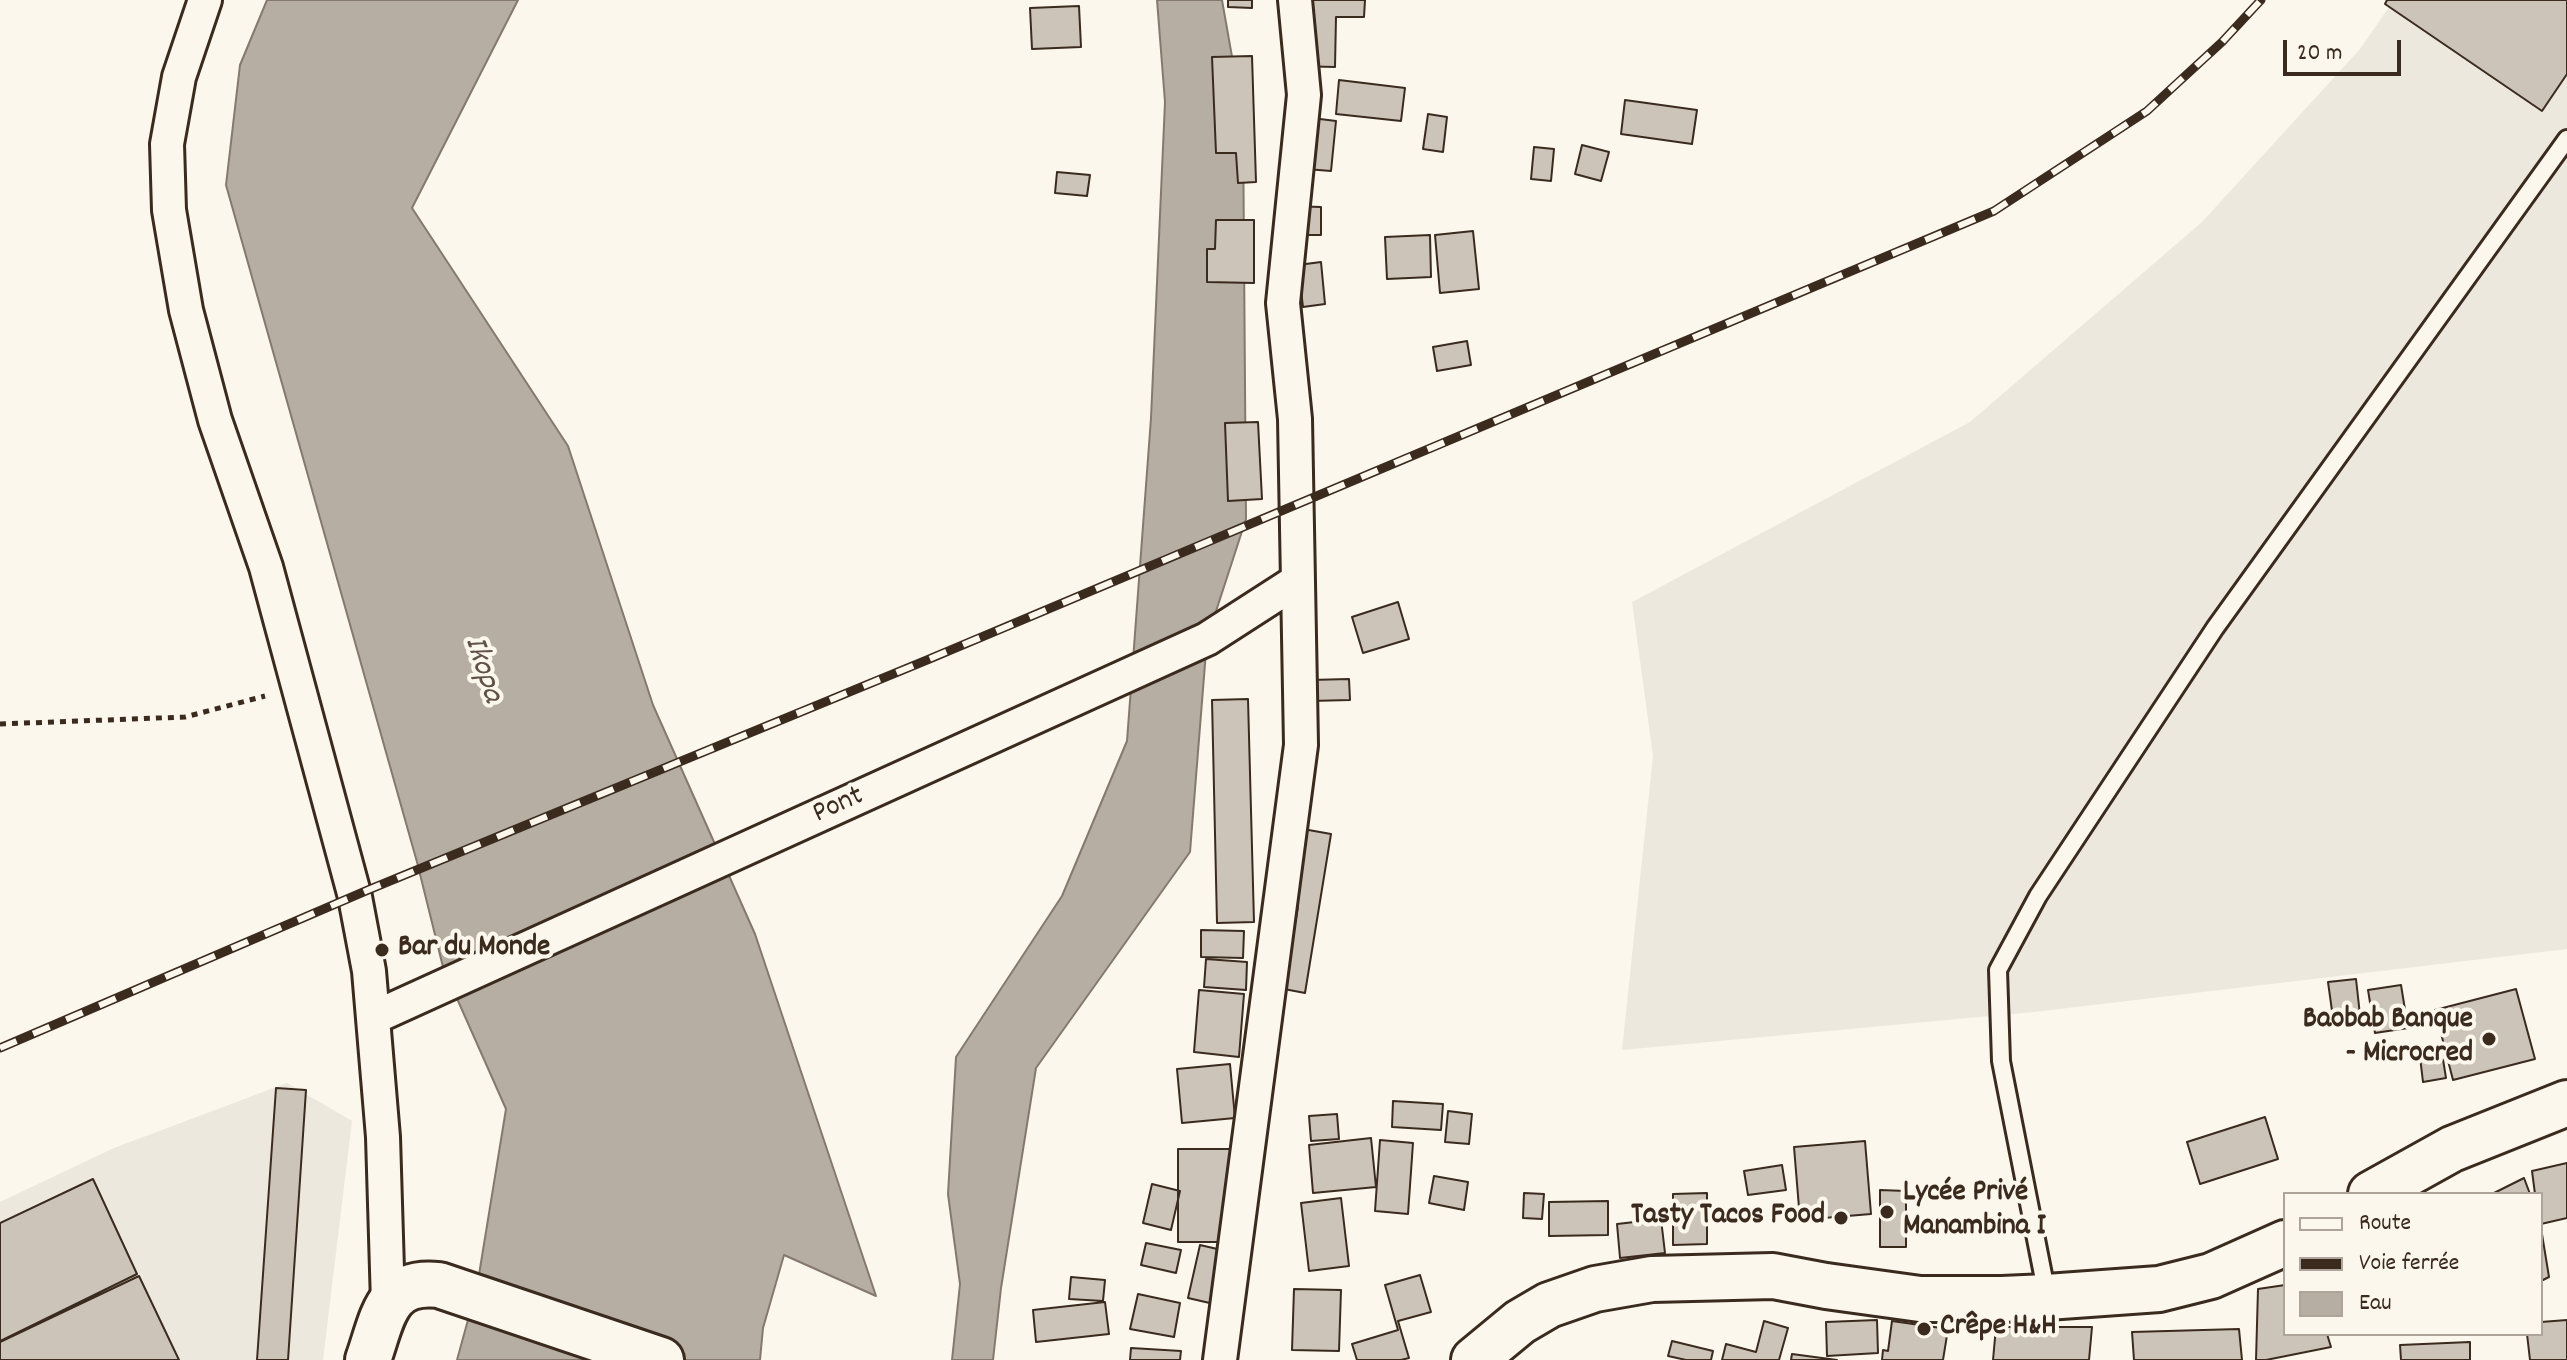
<!DOCTYPE html>
<meta charset="utf-8">
<style>
body{margin:0}
#map{position:relative;width:2567px;height:1360px;overflow:hidden;background:#fbf7ec;font-family:Dekko,sans-serif}
canvas{display:block}
.legend{position:absolute;left:2283px;top:1192px;width:260px;height:144px;box-sizing:border-box;background:#fbf7ec;border:2px solid #aea59a;margin:0;padding:10px 14px;list-style:none;font-size:24px;color:#3b2a1e}
.legend li{display:flex;align-items:center;gap:16px;height:40px}
.legend b{width:40px;border:2px solid #aea59a}
.scale{position:absolute;left:2283px;top:40px;width:118px;height:36px;box-sizing:border-box;border:4px solid #3b2a1e;border-top:0;padding-left:10px;font-size:24px;line-height:28px;white-space:nowrap;color:#3b2a1e;-webkit-text-stroke:6px #fbf7ec;paint-order:stroke}
</style>
<div id="map">
<canvas width="2567" height="1360"></canvas>
<ul class="legend">
<li><b style="height:10px;background:#fbf7ec"></b>Route</li>
<li><b style="height:10px;background:#3b2a1e"></b>Voie ferrée</li>
<li><b style="height:22px;background:#b6aea2"></b>Eau</li>
</ul>
<div class="scale">20 m</div>
</div>
<script>
const context = document.querySelector('canvas').getContext('2d');
context.lineJoin = 'round';
function fillPath(path, color) {
  context.fillStyle = color;
  context.fill(path, 'evenodd');
}
function trace(path, color, width, dash) {
  context.strokeStyle = color;
  context.lineWidth = width;
  context.lineCap = dash ? 'butt' : 'round';
  context.setLineDash(dash || []);
  context.stroke(path);
}
function write(font, color, halo, rows, align = 'center') {
  context.font = font + ' Dekko,sans-serif';
  context.lineWidth = 8;
  context.setLineDash([]);
  context.textBaseline = 'middle';
  context.strokeStyle = halo;
  context.fillStyle = color;
  for (const [text, x, y, turn = 0] of rows) {
    context.save();
    context.translate(x, y);
    context.rotate((+turn || 0) * Math.PI / 180);
    context.textAlign = isNaN(turn) ? turn : align;
    if (halo) context.strokeText(text, 0, 0);
    context.fillText(text, 0, 0);
    context.restore();
  }
}
const built = new Path2D(`
 M2394 0H2567V949L2034 1012 1622 1050 1653 756 1632 602 1970 422 2202 222 2360 49Z
 M287 1083 352 1121 323 1360H0V1202L114 1148Z`);
const water = new Path2D(`
 M267 0H518L412 208 568 446 653 705 755 934 876 1296 784 1255 763 1328 760 1360H457L477 1287 506 1109 443 967 417 862 226 185 240 65Z
 M1157 0H1222L1243 119 1246 519 1207 639 1190 852 1036 1068 1001 1288 993 1360H952L960 1284 948 1194 956 1057 1062 896 1127 741 1151 418 1165 102Z`);
const building = new Path2D(`
 M1228 0H1252V8L1228 7Z
 M1296 0H1365L1364 17H1336L1335 67 1294 66Z
 M2387 0H2567V74L2542 111 2385 4Z
 M1079 6 1081 47 1032 49 1030 8Z
 M1252 56 1256 182 1238 183 1236 153H1216L1212 57Z
 M1339 80 1405 88 1401 121 1336 114Z
 M1625 100 1697 110 1692 144 1621 134Z
 M1428 114 1447 117 1443 152 1423 149Z
 M1288 115 1336 121 1331 171 1306 169Z
 M1582 145 1609 152 1601 181 1575 174Z
 M1534 147 1554 149 1551 181 1531 179Z
 M1057 172 1090 175 1087 196 1055 193Z
 M1289 206 1321 207V235H1289Z
 M1216 220H1254V283L1207 282V249H1215Z
 M1473 231 1479 289 1440 293 1435 235Z
 M1430 235 1431 277 1387 279 1385 237Z
 M1321 262 1325 304 1303 307 1298 265Z
 M1467 341 1471 365 1437 371 1433 347Z
 M1258 422 1262 499 1228 501 1225 423Z
 M1398 602 1409 639 1363 653 1352 617Z
 M1349 679 1350 700 1310 701V680Z
 M1248 699 1254 922 1217 923 1212 700Z
 M1303 829 1331 834 1305 993 1284 989 1298 906 1290 905Z
 M1201 930 1244 931 1243 958 1201 957Z
 M1206 959 1247 962 1246 990 1204 987Z
 M2356 979 2360 1015 2333 1018 2328 982Z
 M2401 985 2408 1028 2375 1033 2368 990Z
 M2516 989 2535 1059 2453 1080 2435 1010Z
 M1199 990 1244 994 1239 1057 1194 1052Z
 M2442 1053 2446 1078 2423 1082 2420 1057Z
 M1230 1064 1235 1118 1182 1123 1177 1069Z
 M276 1088 306 1090 288 1360H257Z
 M1393 1101 1443 1104 1441 1130 1392 1127Z
 M1448 1111 1472 1114 1469 1144 1445 1142Z
 M1337 1114 1339 1139 1311 1141 1309 1116Z
 M2265 1117 2278 1159 2200 1184 2187 1142Z
 M1371 1138 1376 1187 1313 1193 1309 1145Z
 M1380 1140 1413 1143 1408 1214 1375 1211Z
 M1865 1141 1871 1214 1800 1220 1794 1147Z
 M1178 1149H1235V1242H1178Z
 M2567 1163V1218L2541 1224V1194H2535L2532 1171Z
 M1782 1165 1786 1190 1748 1195 1744 1171Z
 M1434 1176 1468 1182 1464 1210 1429 1203Z
 M2524 1178 2530 1194H2492Z
 M93 1179 137 1274 0 1341V1223Z
 M1152 1184 1180 1191 1171 1230 1143 1223Z
 M1880 1190 1906 1191V1247H1880Z
 M1524 1193 1544 1194 1542 1219 1523 1218Z
 M1707 1193V1244L1673 1245V1194Z
 M1341 1198 1349 1266 1309 1271 1301 1203Z
 M1608 1201V1235L1549 1236V1202Z
 M1661 1219 1665 1253 1620 1258 1617 1224Z
 M2541 1228 2549 1277 2541 1281Z
 M1146 1243 1181 1250 1176 1273 1141 1265Z
 M1200 1245 1226 1251 1214 1304 1188 1298Z
 M1420 1275 1431 1312 1398 1321 1409 1358 1401 1360H1357L1352 1344 1398 1330 1385 1285Z
 M139 1276 179 1360H0V1342Z
 M1071 1277 1105 1280 1103 1301 1069 1299Z
 M2285 1285V1334H2327L2331 1347 2266 1360H2256L2258 1289Z
 M1294 1289 1341 1290 1339 1351 1292 1350Z
 M1138 1294 1180 1303 1174 1337 1130 1329Z
 M1105 1302 1109 1334 1036 1342 1033 1310Z
 M1877 1320 1878 1353 1827 1356 1826 1322Z
 M2567 1320V1360H2530L2527 1334H2541V1322Z
 M1764 1321 1788 1328 1779 1360H1722L1726 1344 1756 1352Z
 M1892 1321 1948 1329 1943 1360H1882L1883 1350 1888 1351Z
 M1996 1327H2092L2089 1360H1993Z
 M2239 1329 2242 1360H2134L2132 1332Z
 M1672 1341 1713 1351 1711 1360H1686L1668 1356Z
 M2470 1342V1360H2401L2400 1345Z
 M1131 1348 1181 1351 1180 1360H1130Z
 M1792 1354 1837 1360H1791Z`);
const path = new Path2D(`
 M0 724 185 717 265 696`);
const lane = new Path2D(`
 M2047 1295 2001 1061 1998 970 2038 896 2215 628 2567 139`);
const street = new Path2D(`
 M205 0 179 77 167 144 169 210 186 310 215 420 266 567 355 897 369 971 383 1137 388 1303
 M373 1018 1207 639 1297 581
 M1220 1360 1301 745 1295 419 1283 303 1304 95 1295 0`);
const primary = new Path2D(`
 M2371 1194 2452 1149 2567 1103
 M368 1360C383 1318 385 1279 439 1285L661 1360
 M1474 1360 1520 1322 1549 1305 1595 1289 1652 1279 1773 1276 1826 1286 1920 1299H2002L2047 1297 2159 1289 2211 1276 2285 1243`);
const rail = new Path2D(`
 M0 1048 368 890 927 660 1994 211 2147 111 2222 42 2261 0`);
const markers = [
 [382,950,8,"#3b2a1e"],
 [2489,1039,8,"#3b2a1e"],
 [1887,1212,8,"#3b2a1e"],
 [1841,1218,8,"#3b2a1e"],
 [1924,1329,8,"#3b2a1e"]
];
const streetNames = [
 ["Pont",839,807,-24]
];
const poiNames = [
 ["Bar du Monde",398,950],
 ["Baobab Banque",2473,1022,"right"],
 ["- Microcred",2473,1056,"right"],
 ["Lycée Privé",1903,1195],
 ["Manambina I",1903,1229],
 ["Tasty Tacos Food",1825,1218,"right"],
 ["Crêpe H&H",1940,1329]
];
const waterNames = [
 ["Ikopa",481,670,72]
];
fillPath(built, '#ede8dd');
fillPath(water, '#b6aea2');
trace(water, '#85796d', 2);
fillPath(building, '#ccc4b9');
trace(building, '#3b2a1e', 2);
trace(lane, '#3b2a1e', 22);
trace(street, '#3b2a1e', 38);
trace(primary, '#3b2a1e', 50);
trace(path, '#3b2a1e', 5, [6, 6]);
trace(lane, '#fbf7ec', 16);
trace(street, '#fbf7ec', 32);
trace(primary, '#fbf7ec', 44);
trace(rail, '#3b2a1e', 9);
trace(rail, '#fbf7ec', 6, [18]);
for (const [x, y, r, color] of markers) {
  const dot = new Path2D();
  dot.arc(x, y, r, 0, 2 * Math.PI);
  context.fillStyle = color;
  context.fill(dot);
  trace(dot, '#fbf7ec', 3);
}
write('30px', '#3b2a1e', '#fbf7ec', streetNames);
write('bold 30px', '#3b2a1e', '#fbf7ec', poiNames, 'left');
write('italic 32px', '#605246', '#fbf7ec', waterNames);
</script>
